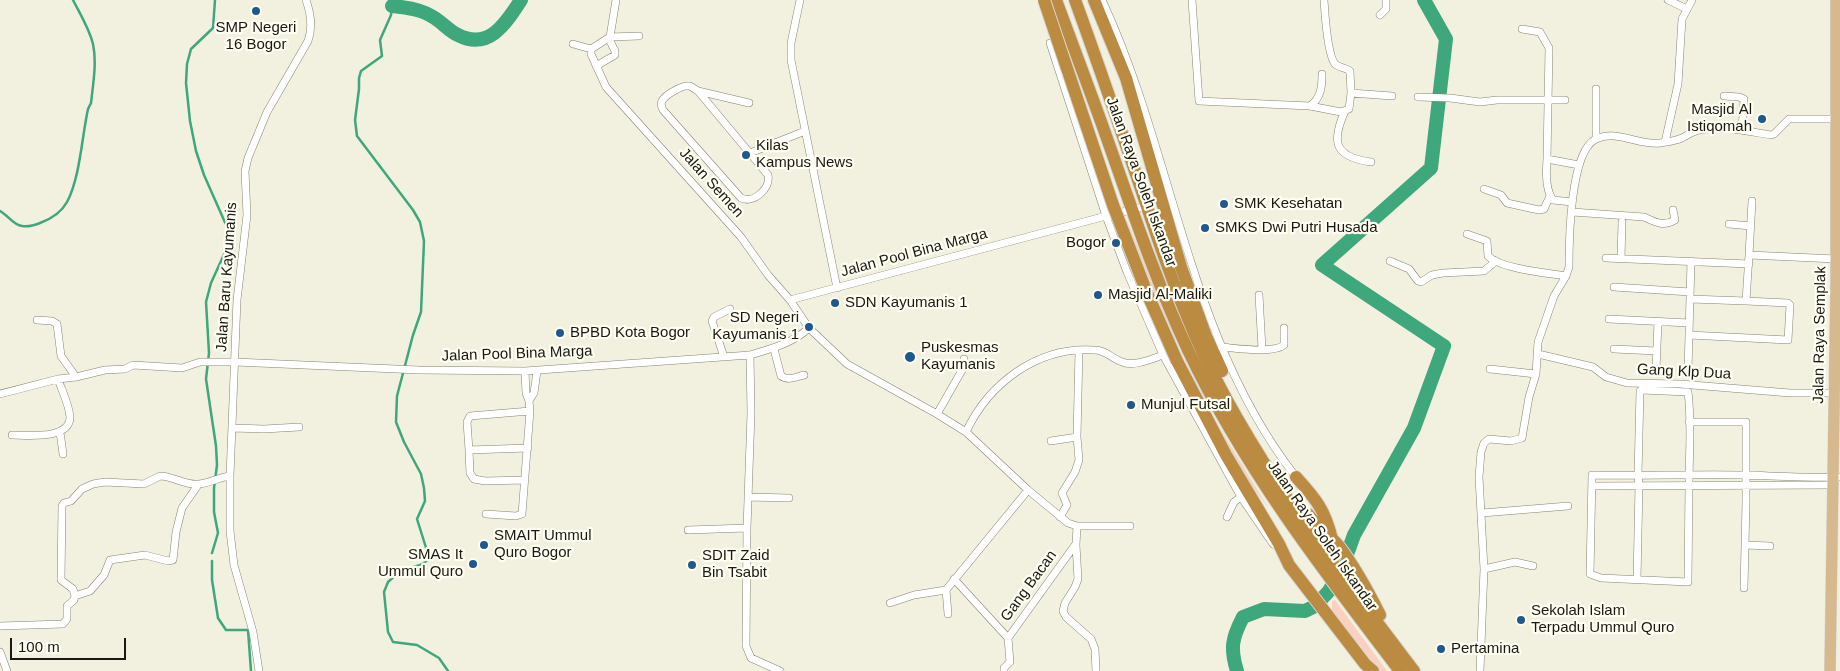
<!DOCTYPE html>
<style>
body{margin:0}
#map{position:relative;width:1840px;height:671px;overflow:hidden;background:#f2f1df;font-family:Helvetica,sans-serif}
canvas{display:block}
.scale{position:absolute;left:10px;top:638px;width:116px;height:22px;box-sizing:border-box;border:2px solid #191912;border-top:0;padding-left:6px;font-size:15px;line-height:18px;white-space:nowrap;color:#191912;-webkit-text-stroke:4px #fffef3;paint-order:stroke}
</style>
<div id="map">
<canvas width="1840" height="671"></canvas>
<div class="scale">100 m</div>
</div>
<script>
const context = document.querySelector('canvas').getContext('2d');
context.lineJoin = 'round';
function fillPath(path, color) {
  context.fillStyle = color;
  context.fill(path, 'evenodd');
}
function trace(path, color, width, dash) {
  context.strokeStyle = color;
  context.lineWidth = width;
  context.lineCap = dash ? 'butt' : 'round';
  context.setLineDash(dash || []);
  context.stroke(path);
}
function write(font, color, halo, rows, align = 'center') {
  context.font = font + ' Helvetica,sans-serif';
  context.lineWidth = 4.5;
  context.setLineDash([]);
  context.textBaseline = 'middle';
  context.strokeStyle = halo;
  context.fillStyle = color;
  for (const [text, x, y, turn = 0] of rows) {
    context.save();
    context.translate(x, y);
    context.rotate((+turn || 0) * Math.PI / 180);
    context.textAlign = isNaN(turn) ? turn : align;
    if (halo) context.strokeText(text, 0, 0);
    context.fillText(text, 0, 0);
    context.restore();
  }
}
const green = new Path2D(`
 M1121 217 1126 219 1129 225 1186 366 1215 420 1269 509 1222 445 1191 386Z
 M1335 600 1387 671H1381L1329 612 1332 610V601Z`);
const stream = new Path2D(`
 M393 0 391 15 380 40 382 56 361 71 359 78V89L355 120 357 136 413 210 420 222 424 241 421 312 413 335 397 396 396 422 404 442 421 474 424 488 425 501 417 519 428 554V559L423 564 399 572 388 582 384 592 388 632 393 642 417 645 439 658 448 671
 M0 211C8 215 13 225 22 226 28 227 35 225 40 223 51 219 61 213 67 202 80 178 82 136 88 109L91 103C93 84 97 63 93 44 89 28 80 14 73 0
 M212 553 218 533 214 512V488L217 465 216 446 206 379 209 353 206 302 211 283 226 250 229 236 227 227 204 175 196 151 190 121 186 83 187 64 191 49 213 28 215 0
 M212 561V580L218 618 226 630H248L251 671`);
const river = new Path2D(`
 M392 6C404 7 423 10 433 17 442 22 449 31 458 35 489 51 506 23 521 0
 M1237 671C1230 648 1232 638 1243 617L1264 609 1305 611 1315 606 1329 591 1342 568 1354 535 1414 428 1444 346 1322 265 1431 168 1446 39 1424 0`);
const street = new Path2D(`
 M800 0 791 43V60L837 288
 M1102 0C1175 156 1187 338 1296 477
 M1192 0 1199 101 1310 106 1341 112 1349 109 1351 93 1350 71C1345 67 1339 68 1335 64 1327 54 1325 14 1324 0
 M1668 0 1687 9
 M1380 15 1386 9V0
 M1522 29 1540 32 1549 48 1547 159 1579 165
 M610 37 639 36
 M1060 41 1050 43 1106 216 1127 272 1163 355 1241 497 1273 544
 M573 44 591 49
 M596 66 615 55V51L609 39
 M685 86H690L698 91 768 175C771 189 753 204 741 198L663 110C662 107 660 104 662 101 665 95 678 88 685 86Z
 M698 91 749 103
 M1351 93 1392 96
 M1724 96 1739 97 1744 99 1742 130
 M1418 97 1450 98 1480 102 1497 100H1565
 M1310 106C1321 98 1322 87 1322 74
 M1345 111C1331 142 1334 157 1371 162
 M1596 139V89
 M1665 142 1678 84 1682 19 1692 0
 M750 153 805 131
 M1547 159C1546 171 1545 190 1553 200L1572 202
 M1484 189 1501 195 1507 203 1539 210 1544 209 1550 196
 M1752 201 1749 255 1836 259
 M1572 212 1644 217C1655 222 1663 227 1675 220L1673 210
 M1729 224 1751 226
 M1467 234 1487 241 1488 256C1501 269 1548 273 1566 276
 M1606 258 1749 264
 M1621 258 1622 222
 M1390 261 1409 269 1418 281 1421 282 1432 275 1443 273 1484 271 1496 261
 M1614 287 1690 292
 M1259 295 1262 349
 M1690 299 1746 301
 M790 300 1106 216 1147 206
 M1609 319 1689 323
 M37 320 52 321 57 324 61 356 76 377
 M809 328 847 364 937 414 966 432 1028 490 1068 523 1077 526H1130
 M1689 335 1788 340 1790 305 1788 303 1746 301 1749 255
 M1221 347C1235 348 1273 354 1284 345V328
 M774 349 781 376C788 381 796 377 804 375
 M1614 349 1657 351
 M1538 354 1593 367 1606 377 1627 383 1680 384 1790 393H1834
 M750 355 751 413 747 528 746 646 751 658 780 671
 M724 357 712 321 714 317 730 309
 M1490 369 1536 374
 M1656 370 1658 322
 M1688 371 1691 261
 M0 394 58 379 76 377 105 370 125 369 133 365 182 368 200 362H235L419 370 525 371 750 355C771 349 793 343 809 328L790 300 768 275 741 237 606 87 591 54V49L610 37 616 0
 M529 401 534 393 537 371
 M937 414 965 365 964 359
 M1689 422H1746V502L1744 588
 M233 428 264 429 299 427
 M60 432 63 454
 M966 432C989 383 1038 346 1094 350 1106 350 1111 358 1122 362 1134 367 1151 359 1163 355
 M12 435C27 435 70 440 70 417 69 404 62 391 58 379
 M1051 441 1077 437
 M469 450 467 422 470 416 530 411
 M525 480 485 481 474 479 470 473 469 450 528 448
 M1592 486 1832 485
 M748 497 789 498
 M1482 513 1568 506
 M486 514 516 516 522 514 530 411 529 401 526 393 525 371
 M1060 517 1067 505 1062 493 1075 472 1079 460 1077 437 1079 351
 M1227 517 1234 502 1241 497
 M1077 526 1076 545 1078 579 1075 587 1065 603 1063 611 1066 617 1091 639 1095 649 1096 671
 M688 530 747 528
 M1745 545 1770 546
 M1484 569 1515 562 1533 566
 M954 579 1008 638
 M1637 580 1639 485 1638 475 1640 391 1641 390 1688 392C1692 423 1689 454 1689 485L1688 582 1601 578 1590 574 1592 475C1643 476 1694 474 1745 475 1777 476 1808 478 1840 477
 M946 590 948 614
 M75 596 73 589 61 580 62 506 64 503 71 501 82 489 93 484 105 482 144 484 160 476C173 476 186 486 199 484 211 483 219 477 230 476
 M890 603 914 595 946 590 1028 490
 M0 626 63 624 67 619V606L74 600 75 596 90 591 104 575 110 560 145 555 168 561 173 560 176 532 182 508 198 485
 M0 652 7 671
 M259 671 253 632 234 565 230 531V476L237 300 247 215 245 171 248 158 267 112 308 41C313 27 311 14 306 0
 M1004 671V668L1010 662 1008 638 1075 545
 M1480 671 1484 569 1479 477 1481 452 1484 443 1489 439 1511 441 1522 438 1529 397 1536 374 1538 342 1554 296 1566 276 1569 267C1569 241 1570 151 1596 139 1617 129 1639 146 1660 143 1667 142 1675 141 1682 138 1688 135 1693 131 1699 130 1720 125 1751 132 1771 135L1774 134 1789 119H1836`);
const primary = new Path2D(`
 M1830 671 1836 282V0`);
const highway = new Path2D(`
 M1056 0C1074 49 1093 98 1110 147 1134 215 1157 284 1188 350 1243 466 1322 569 1400 671
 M1075 0C1097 60 1117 119 1138 180 1156 234 1174 288 1197 340 1249 457 1337 570 1414 671
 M1094 0 1126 78 1181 267 1206 336 1222 371
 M1177 361 1226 455 1279 544 1289 565 1365 664 1373 671
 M1296 477C1316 499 1325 510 1332 539
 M1308 514C1317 526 1329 534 1338 545 1355 567 1368 591 1380 615`);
const highwayBridge = new Path2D(`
 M1044 0 1113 205 1147 293 1177 361`);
const markers = [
 [256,11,5,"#1f588f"],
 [1762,119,5,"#1f588f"],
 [746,155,5,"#1f588f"],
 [1224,204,5,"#1f588f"],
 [1205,228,5,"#1f588f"],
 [1116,243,5,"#1f588f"],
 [1098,295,5,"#1f588f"],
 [835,303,5,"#1f588f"],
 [809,327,5,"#1f588f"],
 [560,333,5,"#1f588f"],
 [910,357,6,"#1f588f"],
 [1131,405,5,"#1f588f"],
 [484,545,5,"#1f588f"],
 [473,564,5,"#1f588f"],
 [692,565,5,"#1f588f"],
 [1521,620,5,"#1f588f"],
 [1441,649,5,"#1f588f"]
];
const poiNames = [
 ["SMP Negeri",256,28,"center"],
 ["16 Bogor",256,45,"center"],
 ["Masjid Al",1752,110,"right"],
 ["Istiqomah",1752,127,"right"],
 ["Kilas",756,146],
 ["Kampus News",756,163],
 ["SMK Kesehatan",1234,204],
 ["SMKS Dwi Putri Husada",1215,228],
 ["Bogor",1106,243,"right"],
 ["Masjid Al-Maliki",1108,295],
 ["SDN Kayumanis 1",845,303],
 ["SD Negeri",799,318,"right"],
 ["Kayumanis 1",799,335,"right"],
 ["BPBD Kota Bogor",570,333],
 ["Puskesmas",921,348],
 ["Kayumanis",921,365],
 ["Munjul Futsal",1141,405],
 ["SMAIT Ummul",494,536],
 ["Quro Bogor",494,553],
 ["SMAS It",463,555,"right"],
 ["Ummul Quro",463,572,"right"],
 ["SDIT Zaid",702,556],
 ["Bin Tsabit",702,573],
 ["Sekolah Islam",1531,611],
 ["Terpadu Ummul Quro",1531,628],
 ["Pertamina",1451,649]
];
const streetNames = [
 ["Jalan Raya Soleh Iskandar",1141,182,70],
 ["Jalan Semen",711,183,48],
 ["Jalan Pool Bina Marga",914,253,-15],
 ["Jalan Baru Kayumanis",227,277,-86],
 ["Jalan Raya Semplak",1820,335,-89],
 ["Jalan Pool Bina Marga",517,354,-2],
 ["Gang Klp Dua",1684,372,3],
 ["Jalan Raya Soleh Iskandar",1322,536,55],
 ["Gang Bacan",1029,586,-54]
];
fillPath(green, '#f8d1c0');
trace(stream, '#3ea77c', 2.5);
trace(river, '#3ea77c', 14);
trace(street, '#848473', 8);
trace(primary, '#d6d6d4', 12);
trace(highway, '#d6d6d4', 14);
trace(street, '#fff', 7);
trace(primary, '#d6b98e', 11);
trace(highway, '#bb8b42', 12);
trace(highwayBridge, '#d6d6d4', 14, []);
trace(highwayBridge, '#bb8b42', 12);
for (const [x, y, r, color] of markers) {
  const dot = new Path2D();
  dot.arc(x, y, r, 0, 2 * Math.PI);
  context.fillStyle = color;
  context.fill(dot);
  trace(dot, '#fffef3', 2);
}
write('15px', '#191912', '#fffef3', poiNames, 'left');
write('15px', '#191912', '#fffef3', streetNames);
</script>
